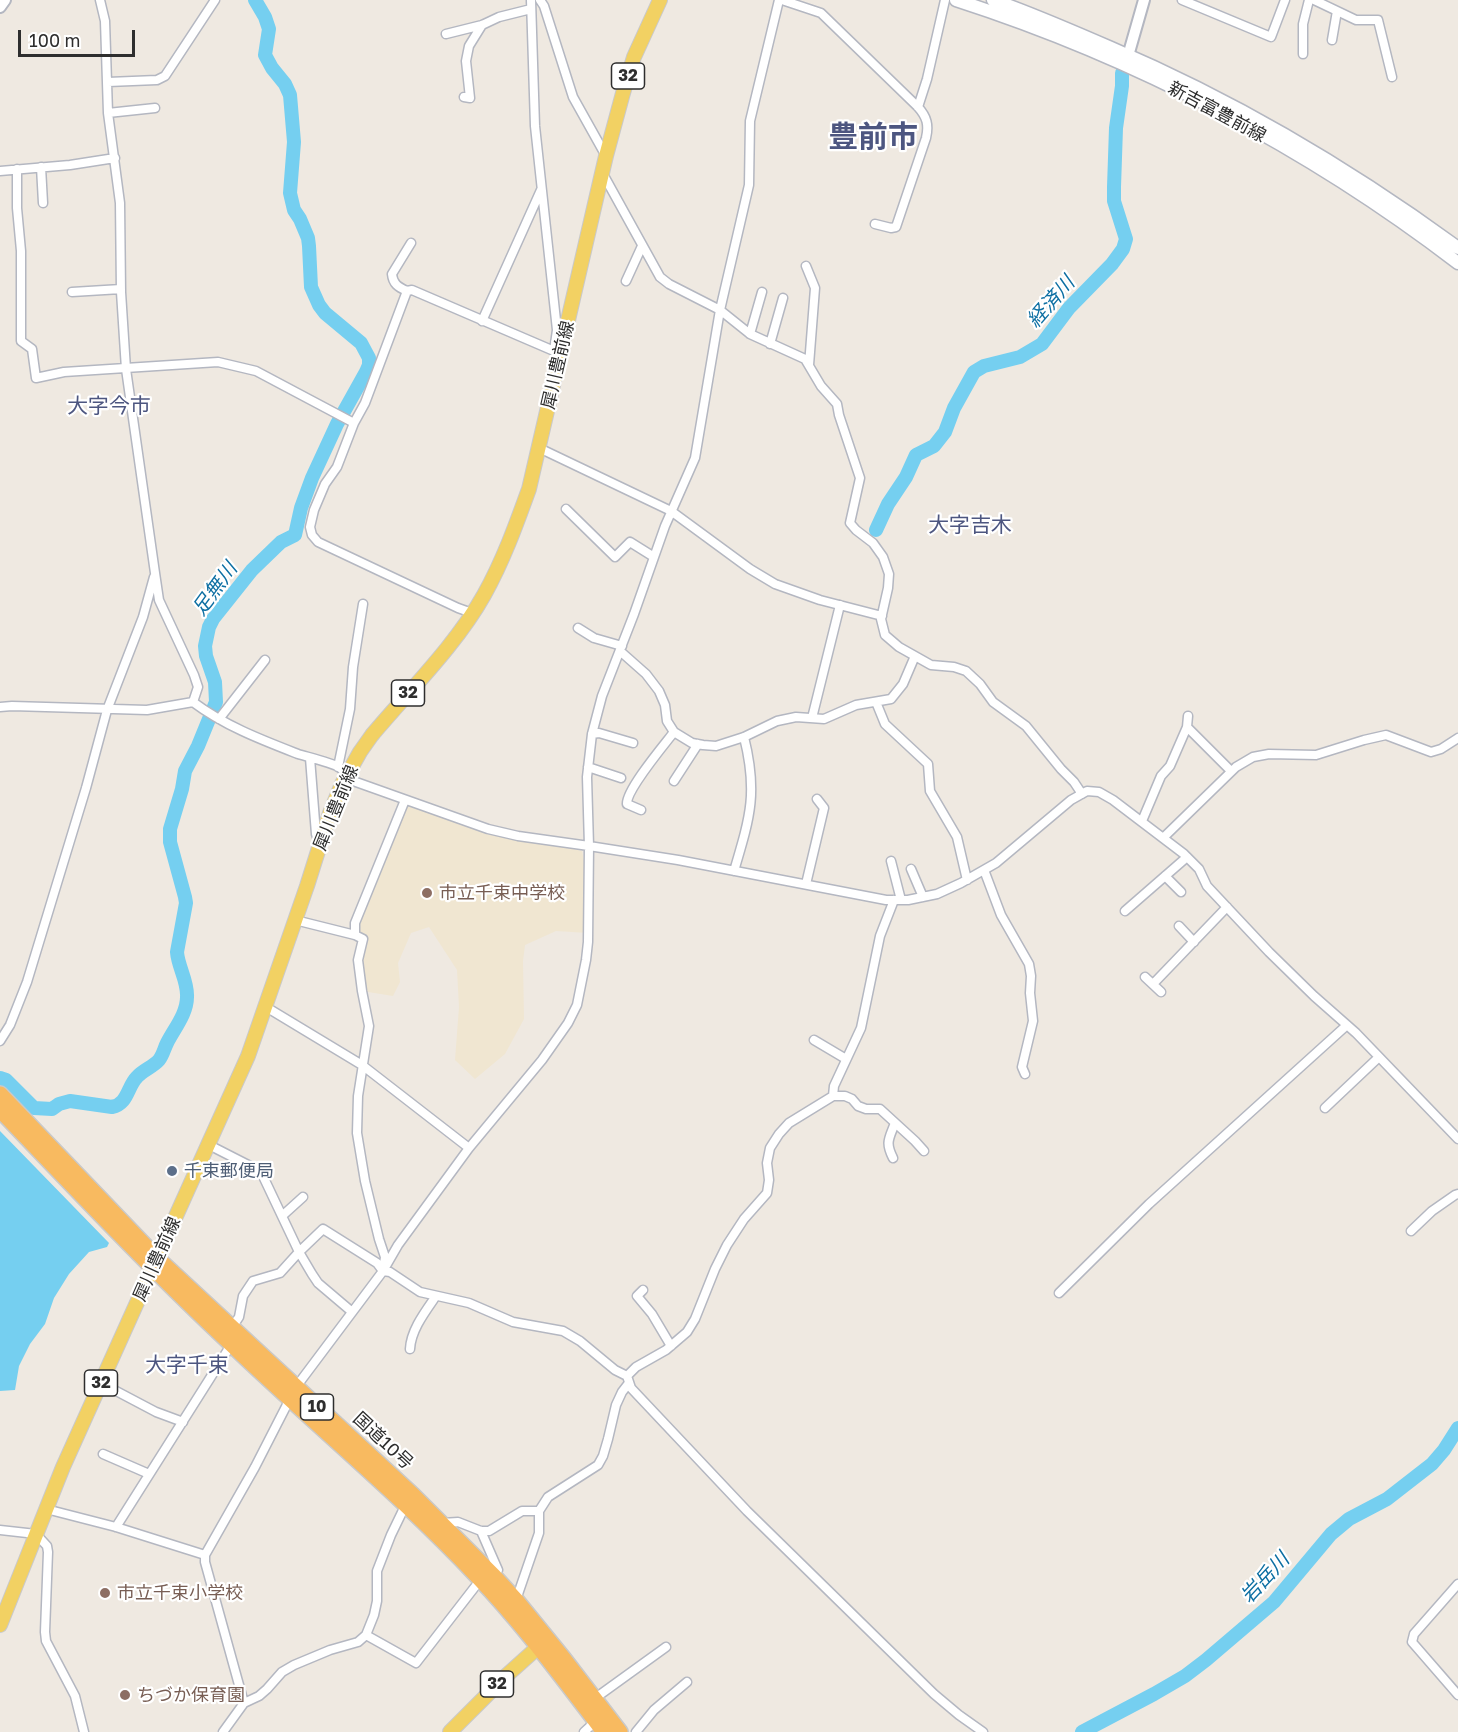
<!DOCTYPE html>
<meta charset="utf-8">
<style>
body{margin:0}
#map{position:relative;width:1458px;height:1732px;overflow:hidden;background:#efe9e1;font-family:"Golos Text",sans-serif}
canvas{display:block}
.scale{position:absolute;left:18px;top:30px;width:117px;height:27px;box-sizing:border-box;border:3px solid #2e2e2e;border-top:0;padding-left:8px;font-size:18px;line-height:21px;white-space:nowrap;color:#2e2e2e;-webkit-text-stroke:4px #fff;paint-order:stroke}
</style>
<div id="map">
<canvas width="1458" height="1732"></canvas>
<div class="scale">100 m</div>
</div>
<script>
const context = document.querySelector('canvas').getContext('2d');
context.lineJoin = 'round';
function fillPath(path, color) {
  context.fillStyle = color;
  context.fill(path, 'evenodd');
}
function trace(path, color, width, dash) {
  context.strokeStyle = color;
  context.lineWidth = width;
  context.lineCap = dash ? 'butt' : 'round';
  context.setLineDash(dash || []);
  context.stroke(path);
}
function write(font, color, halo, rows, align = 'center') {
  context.font = font + ' "Golos Text","Noto Sans JP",sans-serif';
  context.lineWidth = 4.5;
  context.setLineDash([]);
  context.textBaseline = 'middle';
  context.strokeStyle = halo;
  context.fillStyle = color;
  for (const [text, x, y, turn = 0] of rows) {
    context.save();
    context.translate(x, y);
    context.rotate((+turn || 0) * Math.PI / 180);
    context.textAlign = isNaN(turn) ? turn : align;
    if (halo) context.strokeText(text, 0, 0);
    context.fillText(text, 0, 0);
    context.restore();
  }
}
const education = new Path2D(`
 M405 800 518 836 582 851 588 882V933L556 931 525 945 523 961 524 1019 505 1054 475 1079 455 1060 459 1007 457 970 429 927 411 933 398 963 400 982 393 996 362 991 358 960 363 939 355 935Z`);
const water = new Path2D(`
 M0 1131 109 1243 107 1247 89 1252 69 1274 54 1298 45 1324 30 1344 19 1366 15 1390 0 1391Z`);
const river = new Path2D(`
 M876 530 888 504 906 477 916 455 934 446 945 432 954 408 974 372 984 366 1020 357 1042 344 1069 308 1112 264 1123 249 1126 239 1114 201V187L1116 128 1122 86V73
 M0 1078 6 1080 34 1108 52 1109 59 1104 70 1101 112 1107C128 1104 127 1087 137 1077 143 1070 153 1067 159 1060 163 1055 164 1049 167 1043 174 1029 187 1014 187 997 188 981 178 967 177 952L186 903 185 897 170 842V829L182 789 185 771 198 746 216 702 215 682 206 656 205 646 209 627 213 619 252 570 281 542 295 535 301 508 312 478 337 424 366 372 369 365V358L361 343 325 313 319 305 311 287 309 246 308 238 300 219 294 210 290 193 294 142 290 95 285 84 272 68 265 55 269 29 265 17 255 0
 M1082 1732 1154 1694 1185 1676 1206 1660 1274 1602 1331 1534 1349 1519 1387 1499 1432 1464 1444 1450 1458 1428`);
const minor = new Path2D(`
 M100 0 105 21 108 113 120 203 121 292 126 369 155 573 159 600 194 675 198 687 193 702
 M531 0 535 126 557 330 554 351
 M540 0 544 6 573 97 606 156
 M782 0 821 13 918 107C927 117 929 125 926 138L897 224 896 227 891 228 875 224
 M1182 0 1271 37 1285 0
 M1314 0 1356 20H1378L1392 77
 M446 34 482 25 499 17 531 9
 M1332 40 1337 11
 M1303 54V24L1309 0
 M108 82 157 80 165 76 215 0
 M464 97 470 98 466 61 469 46 482 25
 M918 107 927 79 945 0
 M108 113 155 108
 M41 167 43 203
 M17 169V208L21 251V341L32 349 36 378 64 372 218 362 256 371 354 423
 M0 171 70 165 115 158
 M603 174 660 277 669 284 720 310 750 334 805 359 821 386 837 404 839 415 860 478 850 523 856 530 873 543 883 557 889 574 888 588 881 619 885 635 899 647 931 665 954 667 966 671 980 684 993 702 1026 726 1061 769 1074 782 1082 794
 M806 266 815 288 809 365
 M626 281 642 246
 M407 291C398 287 393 284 392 274L411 243
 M72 292 121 289
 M482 321 541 190
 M750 334 762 292
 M770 344 783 298
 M539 448 671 511 750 569 775 584 820 600 882 616
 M566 509 615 557 630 542 654 557
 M472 613 458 608 318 542 312 535 310 527 314 510 325 484 337 467 354 423 365 403 407 291 412 290 554 351 561 355
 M578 628 594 638 622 646
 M620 651 646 674 659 691 665 705 667 721 674 732 692 743 703 745 716 746 744 737 777 721 796 717 824 719 856 705 891 699 903 684 915 656
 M876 702 885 724 928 764 930 791 957 837 967 880
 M0 707 12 706 147 710 193 702C225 726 262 740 298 754 308 757 332 763 339 767 344 771 350 778 356 782L488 829 518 836 589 846 678 860 886 900H908L937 894 961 883 996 863 1071 800 1087 791 1099 792 1113 800 1184 854 1199 869 1207 886 1269 952 1314 996 1356 1033 1458 1139
 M1188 716 1187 727 1231 771
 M812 718 840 605
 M219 719 265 660
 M592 734 599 733 633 743
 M310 758 316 834 319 843
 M338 767 350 709 353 667 363 604
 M588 767 621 778
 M674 781 698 744
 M641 810 627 804C626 790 664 745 674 732
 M1142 821 1161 776 1170 766 1187 727
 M1163 838 1236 767 1253 757 1269 754 1316 755 1364 740 1386 735 1431 752 1441 749 1458 738
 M891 861 901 900
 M911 869 923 897
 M984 870 1001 915 1029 964 1031 976 1030 993 1033 1021 1022 1067 1025 1074
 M734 871C750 817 758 793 744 737
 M1165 876 1181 892
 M806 884 824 808 817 799
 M1125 911 1187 857
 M295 920 355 935 363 939 358 960 362 991 369 1026 358 1096 357 1133 365 1181 379 1239 385 1257 384 1264
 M1179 926 1194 942
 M355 935V923L405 800
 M1145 977 1161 992
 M1153 984 1227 907
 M266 1007 362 1065 469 1148
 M814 1040 846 1059
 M0 1041 10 1025 27 982 86 788 107 710 143 617 154 577
 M833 1096 834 1086 861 1028 880 936 894 900
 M1325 1108 1379 1057
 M209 1145 256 1169 262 1174 299 1252 312 1274 318 1283 351 1311
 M893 1158C885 1142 889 1139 895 1123
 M282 1216 303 1197
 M1411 1231 1432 1211 1455 1195 1458 1194
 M643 1290 637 1296 652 1314 671 1346
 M1059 1293 1149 1204 1347 1025
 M231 1329 239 1317 243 1296 253 1281 280 1273 299 1252 323 1229 377 1263 383 1271 390 1272 420 1292 469 1303 513 1322 563 1331 580 1341 615 1370 627 1376 631 1388 747 1511 934 1694 959 1715 983 1732
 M410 1349C411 1330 425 1312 436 1296
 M627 1376 636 1367 666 1350 687 1332 695 1319 715 1269 727 1245 744 1219 767 1193 769 1180 767 1163 770 1148 779 1134 789 1123 833 1096H845L852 1099 858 1106 866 1109H880L915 1141 924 1151
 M101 1383 156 1412 183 1422
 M103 1454 149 1474
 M46 1509 116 1527 205 1555
 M442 1523 458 1522 481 1531H489L522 1511H539
 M116 1527 231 1345V1342
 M0 1530 36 1534 47 1546 48 1552 45 1632 46 1641 75 1696 84 1732
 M1458 1584 1414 1634 1412 1642 1458 1695
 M516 1600 539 1533V1511L548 1497 598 1465 603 1456 608 1439 616 1405 622 1392 629 1383
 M366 1635 416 1663 481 1579 494 1576 498 1570 481 1531
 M594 1699 666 1647
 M244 1703 205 1562V1555L255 1467 296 1387 383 1271 398 1245 469 1148 542 1060 568 1023 577 1005 586 960 588 942 589 846 587 777 592 734 602 696 634 614 665 526 695 458 720 310 749 185 750 121 779 0
 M223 1732 244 1703 259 1696 267 1689 282 1672 294 1665 330 1650 358 1642 366 1635 374 1615 377 1601V1571L391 1535 406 1504
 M584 1732 596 1721
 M636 1732 654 1710 687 1682`);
const tertiary = new Path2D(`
 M0 7 5 0
 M1126 63 1144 0`);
const secondary = new Path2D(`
 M956 0C1136 58 1308 148 1458 263
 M993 0C1033 14 1072 31 1111 48 1235 101 1350 169 1458 248`);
const primary = new Path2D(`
 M0 1625 63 1467 248 1056 307 886 330 813 342 784 360 752 372 735C409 691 456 645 484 595 503 561 516 525 529 489L606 156 623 93 634 57 660 0
 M450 1732 507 1675 546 1640`);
const trunk = new Path2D(`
 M0 1094 157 1258 413 1495 494 1576 516 1600 564 1659 620 1732
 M0 1110C76 1189 150 1268 230 1343 312 1422 400 1494 478 1577 524 1625 563 1679 604 1732`);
const markers = [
 [427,893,6,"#8d6e63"],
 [172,1171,6,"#5c6f8a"],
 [105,1593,6,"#8d6e63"],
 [125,1695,6,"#8d6e63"]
];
const shields = [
 [628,76,33],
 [408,693,33],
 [101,1383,33],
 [317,1407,33],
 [497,1684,33]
];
const shieldNames = [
 ["32",628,76],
 ["32",408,693],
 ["32",101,1383],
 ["10",317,1407],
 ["32",497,1684]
];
const streetNames = [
 ["新吉富豊前線",1217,112,28],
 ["犀川豊前線",558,365,-77],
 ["犀川豊前線",336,808,-68],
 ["犀川豊前線",157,1259,-66],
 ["国道10号",383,1441,43]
];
const educationNames = [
 ["市立千束中学校",439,893],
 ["市立千束小学校",117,1593],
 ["ちづか保育園",137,1695]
];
const serviceNames = [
 ["千束郵便局",184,1171]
];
const waterNames = [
 ["経済川",1051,302,-49],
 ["足無川",215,589,-54],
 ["岩岳川",1265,1578,-47]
];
const quarterNames = [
 ["大字今市",109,406],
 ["大字吉木",970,525],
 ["大字千束",187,1365]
];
const townNames = [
 ["豊前市",873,137]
];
fillPath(education, '#f0e6d1');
fillPath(water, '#75cff0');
trace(river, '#75cff0', 14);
trace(minor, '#b4b7c1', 11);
trace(tertiary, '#b4b7c1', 14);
trace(secondary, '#b4b7c1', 15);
trace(primary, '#c9c9c9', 16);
trace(trunk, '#c9c9c9', 18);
trace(minor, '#fff', 8);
trace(tertiary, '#fff', 10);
trace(secondary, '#fff', 12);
trace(primary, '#f2d163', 14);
trace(trunk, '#f8ba60', 15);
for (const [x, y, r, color] of markers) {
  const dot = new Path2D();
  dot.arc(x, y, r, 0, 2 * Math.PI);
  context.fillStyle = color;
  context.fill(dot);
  trace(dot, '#fff', 2);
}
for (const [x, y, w] of shields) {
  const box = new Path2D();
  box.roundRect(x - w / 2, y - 13, w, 26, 4.5);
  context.fillStyle = '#fff';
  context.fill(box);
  trace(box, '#2e2e2e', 1.5);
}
write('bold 16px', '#2e2e2e', null, shieldNames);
write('18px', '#2e2e2e', '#fff', streetNames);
write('18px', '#785e54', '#fff', educationNames, 'left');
write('18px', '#4e5e75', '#fff', serviceNames, 'left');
write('italic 20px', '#0d6fa3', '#fff', waterNames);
write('21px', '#4d5680', '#fff', quarterNames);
write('bold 30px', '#4d5680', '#fff', townNames);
</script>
